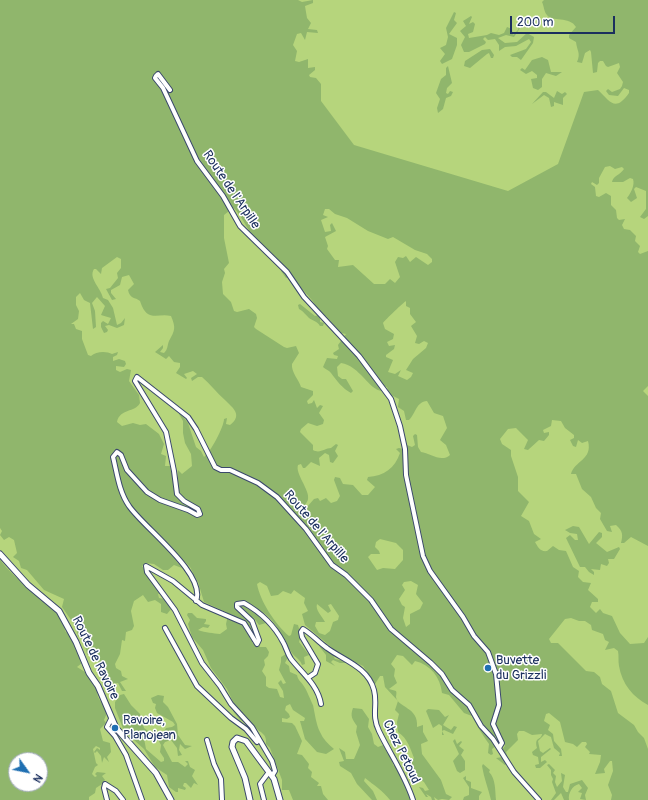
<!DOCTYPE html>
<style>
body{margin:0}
#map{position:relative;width:648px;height:800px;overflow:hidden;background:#efdcba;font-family:Pangolin,sans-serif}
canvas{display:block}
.north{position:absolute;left:8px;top:752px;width:40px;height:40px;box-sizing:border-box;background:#fff;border:1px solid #a4acbf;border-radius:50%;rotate:123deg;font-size:11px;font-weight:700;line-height:16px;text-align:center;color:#1b2f5e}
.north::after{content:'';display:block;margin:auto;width:14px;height:18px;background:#1f6fb2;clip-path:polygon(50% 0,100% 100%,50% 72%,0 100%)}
.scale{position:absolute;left:510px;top:16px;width:105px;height:18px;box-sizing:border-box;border:2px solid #1b2f5e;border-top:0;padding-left:5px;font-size:12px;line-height:14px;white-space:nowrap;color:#1b2f5e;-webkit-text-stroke:3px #fff;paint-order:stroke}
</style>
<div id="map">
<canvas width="648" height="800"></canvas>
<div class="north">N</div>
<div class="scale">200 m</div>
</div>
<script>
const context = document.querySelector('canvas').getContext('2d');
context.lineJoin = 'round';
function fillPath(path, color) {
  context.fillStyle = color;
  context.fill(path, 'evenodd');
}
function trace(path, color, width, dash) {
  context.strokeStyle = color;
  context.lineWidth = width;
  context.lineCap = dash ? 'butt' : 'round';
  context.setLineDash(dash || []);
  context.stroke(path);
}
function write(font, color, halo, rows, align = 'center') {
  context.font = font + ' Pangolin,sans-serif';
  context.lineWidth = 3;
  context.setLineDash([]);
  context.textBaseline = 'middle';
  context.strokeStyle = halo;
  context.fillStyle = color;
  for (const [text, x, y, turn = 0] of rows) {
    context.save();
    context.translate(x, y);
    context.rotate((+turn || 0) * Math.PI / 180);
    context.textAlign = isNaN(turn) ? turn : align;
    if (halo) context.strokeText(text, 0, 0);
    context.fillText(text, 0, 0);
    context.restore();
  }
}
const green = new Path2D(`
 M0 0H648V800H0ZM16 760H40V784H16Z`);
const forest = new Path2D(`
 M0 0H298L302 2 313 0V3L305 6 307 18 311 23 308 29 317 30 318 33 307 32 305 40 301 33 297 34 293 45 297 51 295 61 299 62 308 59V68L315 67V70L309 75 310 77 316 78 321 84V101L354 145 508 191 558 164 584 92 598 90C610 101 615 113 629 93V90L624 88 618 96 609 95 606 91 608 89 612 92 620 89 622 86 623 82 617 73 620 67 619 63 608 67 606 66 603 61H600L598 63 597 72 593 73 591 52 590 50 585 53 582 63 577 62C581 53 577 51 576 42L569 38V35L576 27C570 16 551 22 547 15 544 12 544 6 542 2L544 0H648V216L644 219 640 217 646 209V191L636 187 634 189 637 198 631 202 627 198C631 193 635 185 633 179L630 178 623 182H612C613 176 620 175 624 169L622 167 615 169 610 166 605 167 599 178V183L597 185 592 182 591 184 595 187 596 196 599 197 606 193 611 196V205L616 210 617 218 619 220 625 219 622 225 624 229 630 230 636 236 635 241 640 246 638 252 640 254 648 251V386L643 391 648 396V546L631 537 624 543H621C623 535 623 531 616 525L610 526 612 532 607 531 600 519 601 513 596 508 591 497 582 489 576 474H571C574 461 593 460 588 441L582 443 578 440 576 447 573 446 570 440 574 438V435L565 428 561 421 552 420 551 426 543 430 544 433 549 432V435L544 441 539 440 528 450 524 449 528 440 516 428 508 429 500 439 502 444 511 450V456L518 477V491L529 502 521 516 529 521 534 534 541 539 535 542C538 547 540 552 547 551L553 546 559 550 566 551 573 567 579 571 578 577 583 582 591 583 588 590 598 599V602H592L590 607 596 613 600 609 603 613 612 616 620 633 630 644 644 643 648 637V705C633 697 622 684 619 666 618 661 619 656 618 651L614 648 605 650 609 642 605 640 603 634 592 630 591 625 585 621H579L571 618 565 619 549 639 551 643H558L586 671 594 672 600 677 602 684 611 691 618 713 634 725 638 732 644 738 648 749V800H611L612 795 608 785 613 771 612 761H610L604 769 605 773 595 774 600 762 601 755 589 754 590 752 585 747 587 744 586 742H582L577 747 573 744 565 742 560 722 549 713 546 714 544 721 550 725 548 730 553 734 554 741 561 749 562 756H559L560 753 554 748 551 737 545 734 538 741 540 751 543 753 550 748 551 749 541 757V762L545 760 547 762 540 768H536L535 765 539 764 538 757 533 755 532 752 537 748C534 736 541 741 542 734L532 735 524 731H519L517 734 518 740 506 752 509 762 505 765 496 758 503 757 501 751 505 746 501 734 495 736 496 746 492 749 493 754 491 755 488 753 489 744C483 735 477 727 472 716L464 713 449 695 442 693C440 677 431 665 415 661L412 665 403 656 397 655 391 664 395 669 394 676 397 683 389 689 396 691C397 693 396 695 396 697 398 708 419 707 417 727L423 725V732L428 741 421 744 422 754 441 780 446 794 452 797 449 800 442 799 438 800 434 797 435 800H432L431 797 426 794 428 797H426L419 787 423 788 425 791 429 790 424 782 418 778 409 765 414 758C410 748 408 739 398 732L397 722 399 714 395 710 398 701 385 687 383 676H380L375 684 363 666 345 657V663H340L333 660 331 662 335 666 326 661V655L319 646 332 653 335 659 340 660 342 656 305 625 302 614 308 611 304 603 305 598 294 590 291 594 283 591 278 595 271 596 267 586 260 582 257 584C260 601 275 624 289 636L291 635 294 624 298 625 301 636 299 642 309 655 304 657 305 664 302 665C300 659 296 658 292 653 284 641 274 614 257 610L266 623 259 625 254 618 250 616 248 620 255 635 252 643 259 645 260 647H266L269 652 268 656 264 660 265 665 262 671 266 677V686L269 688 277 689 280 697 284 698 283 691 278 683 281 680 283 684 286 683 279 670 281 662V657L286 654 288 657 285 663 289 666 290 672 297 675C298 681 302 682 305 688 306 689 312 703 313 705 315 714 316 724 320 732 323 739 328 744 334 749L326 754 317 752 305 739 300 721H304L305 718 293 710 290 704 286 706 285 710 289 714 290 717 287 719 282 718V722L292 723 295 726 302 741 297 754 302 755 309 764 308 768 312 772 311 777 319 783 317 786H321L323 794 328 800H293L289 790H282V780L270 748 266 744C267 733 261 734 254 726 251 722 247 717 243 713L241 716 244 722 240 720 233 711 235 706 227 689 211 668 203 650 192 637 188 624 190 620 187 615 188 613H192L197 618 206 619V621L204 624 210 625 208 628 203 627 198 630C206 633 213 633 220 634L227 629 226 624 228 615 226 612 204 602 198 582 190 567 159 534 156 536 182 568 174 565 168 570H163L154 564 146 563 142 566 161 593 158 594 159 598 165 599 172 608 167 614 161 612V604L155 600 148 602 143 595 134 601 131 611 134 626 132 630 126 632 125 641 122 640 120 654 115 664 116 668 121 671 122 676 128 679 120 682 126 691H122L118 683 109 684 105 681 104 670 99 663 87 654 84 641 78 636 76 627 62 607 64 599 44 590 27 570 21 568 19 561 13 557 17 553 14 540 9 537 4 540 0 535 2 531 0 528ZM233 208C240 211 249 234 257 241 263 247 270 251 276 257 280 262 281 265 286 268V270L281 271 286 278 290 277C295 281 311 298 314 303 316 307 316 311 319 315L315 316 300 304 298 305 299 309C304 312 305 314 309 318 313 321 317 321 320 326H323L324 323 320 322V317L326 316 341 333 346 334 338 345 339 349 333 353 334 355 338 356 337 359 327 358 323 367C326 370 329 370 331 373 337 381 342 388 351 393L353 391 346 379H342L338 376 337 367 341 363C360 366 369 390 382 391L384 386 387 387 389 394 399 399 398 407 404 411 406 420H409C416 413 416 402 427 401L434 413 443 416 447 428 440 440 446 445 450 455C441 463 430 453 421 452L418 447 417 435 415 434 413 436 415 445 412 447 407 445 403 449 399 448 396 449 400 453C395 468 384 476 368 477L367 480 375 487 368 495H362L353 485 343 484 340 478 335 477 334 480 340 496 337 501 331 503 326 498 320 501 318 498 314 499 307 507 305 505C306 503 308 501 308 499 310 490 295 474 298 465L301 464 303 468H305L311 462 320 466 319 458 325 453 329 455 330 462 333 463 338 456 335 451 338 445 336 444 331 448C325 448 320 454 313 450V445L300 432 301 429 308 423 317 426 323 424 324 420 319 413 323 406 320 405 317 408 314 400 312 403 308 404 307 401 313 395V391L301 387C299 380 291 372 292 364L299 353 296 346 287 348 284 347 256 329 254 327 257 318 256 314 249 309 237 312 234 311 231 302 223 294 222 282 225 273 224 269 229 263 224 238V215ZM325 209H329L335 214 347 218 368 231 388 239 393 237 415 250 427 254 432 259V262L428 265 416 257 410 262 406 256 403 258 398 257 395 262 400 277 395 283 390 279 385 284H374L353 265 338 267 339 260H335L327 249 328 246 325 237 336 231 332 223 330 225 331 231 325 232 321 220 328 217 323 215ZM117 257 121 259V268L117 273 118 278 110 288 106 289 112 300 116 299 111 293V290L120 285 122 277 129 275 134 284 128 290C130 299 135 297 140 301 147 323 157 313 171 316 176 328 175 330 169 341 167 346 168 349 164 353L160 352 163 348V345L155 352 166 359 169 356 174 362 180 363V367L176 373 186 379 187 378 184 374 193 371 197 374 191 378 192 381 198 377H202C210 384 217 393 225 400 233 408 243 415 230 425L226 424 227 418 224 419C224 427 210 453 204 457L201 451 196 447 188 423 181 414H179L183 421V433L185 443 191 454 192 466 182 474 178 470V477L173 480 170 466H165L166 456 161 454 164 444 159 434 146 424 140 425 133 423 122 426 117 422C120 408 135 413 140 403L139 395 129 381 131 370 127 369 120 372 116 370V366L124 367 126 364 125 361 119 359 113 361V357L117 355 118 352 112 354C107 351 96 351 91 356L88 355 82 339V331L76 329 74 324H71L78 319 79 311 76 305V297L80 293 84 300 90 303 93 329 96 327 95 311 92 303 97 297 105 306 101 315 111 318 108 324 103 321 101 323V327L104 333 107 332 108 330 105 326 109 325 117 328 124 325 125 318 121 323 117 325 113 308 108 300 103 298C101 288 88 278 94 269H96L101 274 102 268ZM406 301V306L410 308V314L416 322 411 326 417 336 415 343 419 344 424 341 428 343 426 348 413 359 406 370 413 373 411 377 407 380 398 376 401 370 395 374 388 372 393 360 386 357V355L394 349 395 345 389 346 387 342 393 339 394 334 385 329 383 323C385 320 404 302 406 301ZM380 539 396 543 403 550V560L395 569 383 568 377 570 368 557 371 554H380L379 551 375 547 376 542ZM411 581 418 585 416 594 423 603 420 609 410 614V624L406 627 403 618 405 607 402 605 399 599 405 590 402 585 404 582ZM317 604 328 613 331 611 328 605 331 604 339 616 338 620 333 622 330 631 325 635 319 633 315 626 316 622H325C322 616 315 610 317 604Z
 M454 12 456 13 454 20 457 23 449 34 457 38V45L452 59 442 64 440 61 445 54 440 48 446 45 448 37 446 28Z
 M471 16 472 17 469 24 473 22 475 24 473 32 468 34 469 38 487 35 491 33 499 35 504 33 507 27 512 29 513 35 518 30 520 23 522 25 514 37 506 35 498 38 505 43 517 42 527 33 534 37 533 43 521 60 517 57H512L510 55 526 49 531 42 529 39 516 46 505 47 499 51V45L495 39 488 40 485 37 483 39 486 42 485 44 469 52H464L461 45 465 37 460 31 466 26 463 21Z
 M490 49 494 55 493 58H491L489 53 487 54 470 68 464 66 465 61 482 50Z
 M542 57 548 60 551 72H562L556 76 546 73 542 79V87L538 90 533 88 531 79 537 78V75L532 71 526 74 520 70 522 68 525 70 532 60Z
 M448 66 452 83 447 88 446 93 448 94 450 91 453 92 451 96 446 98 443 109 438 113 437 108 440 99 436 93 441 79 446 75V68Z
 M557 91 562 94 565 92 567 94 563 98V105L554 102V106L551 107 549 98 544 95 532 104 543 92H546L554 98Z
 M573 526 579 527 589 544 599 532 602 533V537L596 543 607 552 619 547 620 549 614 559H608L609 563 607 566 601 564 600 570 591 569 594 572V575L589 572 585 567H580L566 538 570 535 575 540H578L577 534 570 533 565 530Z
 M0 559C3 566 29 591 36 592 47 602 65 615 65 631L71 636 82 663 77 667 85 672 96 687 98 697 107 713 104 720 106 723 100 729 103 741 110 743 111 752 107 757 109 762 104 757 102 763 101 756 97 751 95 753 94 752 97 748 100 750V748L96 746 93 749 96 763 98 765 95 767 92 774 95 777 97 776 95 774 97 772 106 773 102 776 105 780 102 784 96 788 95 793 89 797V800H0ZM16 760H40V784H16Z
 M124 694 131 705 140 714 144 728 151 733 150 737 146 732 143 733 146 749 161 762 164 761V758L160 752 161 745 155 734 163 733 166 728 172 727 175 725 173 722 157 713 155 708 156 704 153 703 151 698 158 695 164 696 163 702 168 707 177 724 178 735 185 745 192 746 185 749 180 744 179 750 182 755 178 756 177 748 171 740 165 742 163 745 172 762H178L185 767 188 764 185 761H188L190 767 195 770 192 776 198 785 194 783 191 788 186 783H184L183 786 186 788 185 790 178 788V792H176L169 787 167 775 155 767 144 749 124 731 115 708V702L120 695Z
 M353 708 362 709 369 719 368 727 372 734 374 744 378 747 383 745 392 760 393 765 398 768 412 800H390C382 790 375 786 365 778L364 781 373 791 377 800H372L357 784 351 773 340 766 339 762 344 761 339 748 345 752 346 759H354L360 745 356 732 357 726C352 719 350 716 353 708Z
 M428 709 439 710 445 717 449 715 443 725 451 730 454 726 457 727 453 734 444 730 442 731 444 735H442V726L439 724 433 728 426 711Z
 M455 739 457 744 461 741 462 742 459 746 464 750 461 755 465 761V770L460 773 457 771 453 761 459 754 453 741Z
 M483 764 490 770 489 772C496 779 495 791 496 800H491C488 788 484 778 482 766Z
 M549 764 555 770 553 773 556 776 555 782 557 787 562 781 561 773 565 775 563 787 566 792H568L570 784 582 780 588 788 585 795 586 800 580 799 582 793 578 792 582 788 579 784C572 786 568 793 569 800H564L561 793 554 800H551L556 793 552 782 553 779 551 775V770L547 765Z
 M466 776V780L471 782V788L482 792 479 796V800H463L464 797 469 795V787L463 778Z`);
const minor = new Path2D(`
 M170 90 158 74 156 76 155 78 163 88 197 161 223 196 240 226 287 272 304 297 359 356 391 399 400 426 405 449 406 475 423 556 430 571 463 617 474 636 488 652 496 674 499 705 493 724 502 743 499 748
 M196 601C207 574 143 527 129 506 119 492 117 473 113 457L117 452 121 455 127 470 147 492 160 500 188 510 197 515 200 514 198 509 184 501 177 494 174 471 166 432 135 381 137 377 188 417 196 429 215 467 221 470H230L258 483 277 497 306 529 332 565 346 575 371 600 391 629 431 663 442 674 452 690 469 705 481 726 493 739 514 772 539 800
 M165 628 197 686 231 718 246 729 257 742
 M309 677 315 673 318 664 302 637 301 632 303 629C312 634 318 642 327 648 343 660 368 667 374 690 378 705 371 715 379 731 390 754 405 775 413 800
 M111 719 107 727 115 736 126 755 142 800
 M207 740 214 764 221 779 222 800
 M272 776 275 771 272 761 252 727 231 704 220 686 202 663 175 610 147 572 146 566 173 581 202 605 244 623 257 644 259 640 252 621 237 607V604L244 603C260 612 274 625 283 642 286 647 287 653 291 659 302 673 318 685 321 704
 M107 800 104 788 105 784 116 791 123 800
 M264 800 260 784 269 772`);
const tertiary = new Path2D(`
 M0 554 28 585 59 611 76 642 89 673 98 686 116 728 156 773 171 800
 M250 800 245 778 232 747 233 742 237 738 246 741 274 779 280 800`);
const markers = [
 [488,668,4,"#1f6fb2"],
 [115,728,4,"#1f6fb2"]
];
const streetNames = [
 ["Route de l'Arpille",231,190,56],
 ["Route de l'Arpille",316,527,49],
 ["Route de Ravoire",95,658,64],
 ["Chez Petoud",401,752,64]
];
const poiNames = [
 ["Buvette",496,661],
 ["du Grizzli",496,676],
 ["Ravoire,",123,721],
 ["Planojean",123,736]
];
fillPath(green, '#b6d57c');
fillPath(forest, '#90b66c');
trace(minor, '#3b496c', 6);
trace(tertiary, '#3b496c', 7);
trace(minor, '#fff', 4);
trace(tertiary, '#fff', 5);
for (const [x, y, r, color] of markers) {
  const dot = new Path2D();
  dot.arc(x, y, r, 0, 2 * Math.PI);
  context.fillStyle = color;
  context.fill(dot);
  trace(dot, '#fff', 1.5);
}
write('13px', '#1b2f5e', '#fff', streetNames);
write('13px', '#1b2f5e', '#fff', poiNames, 'left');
</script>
